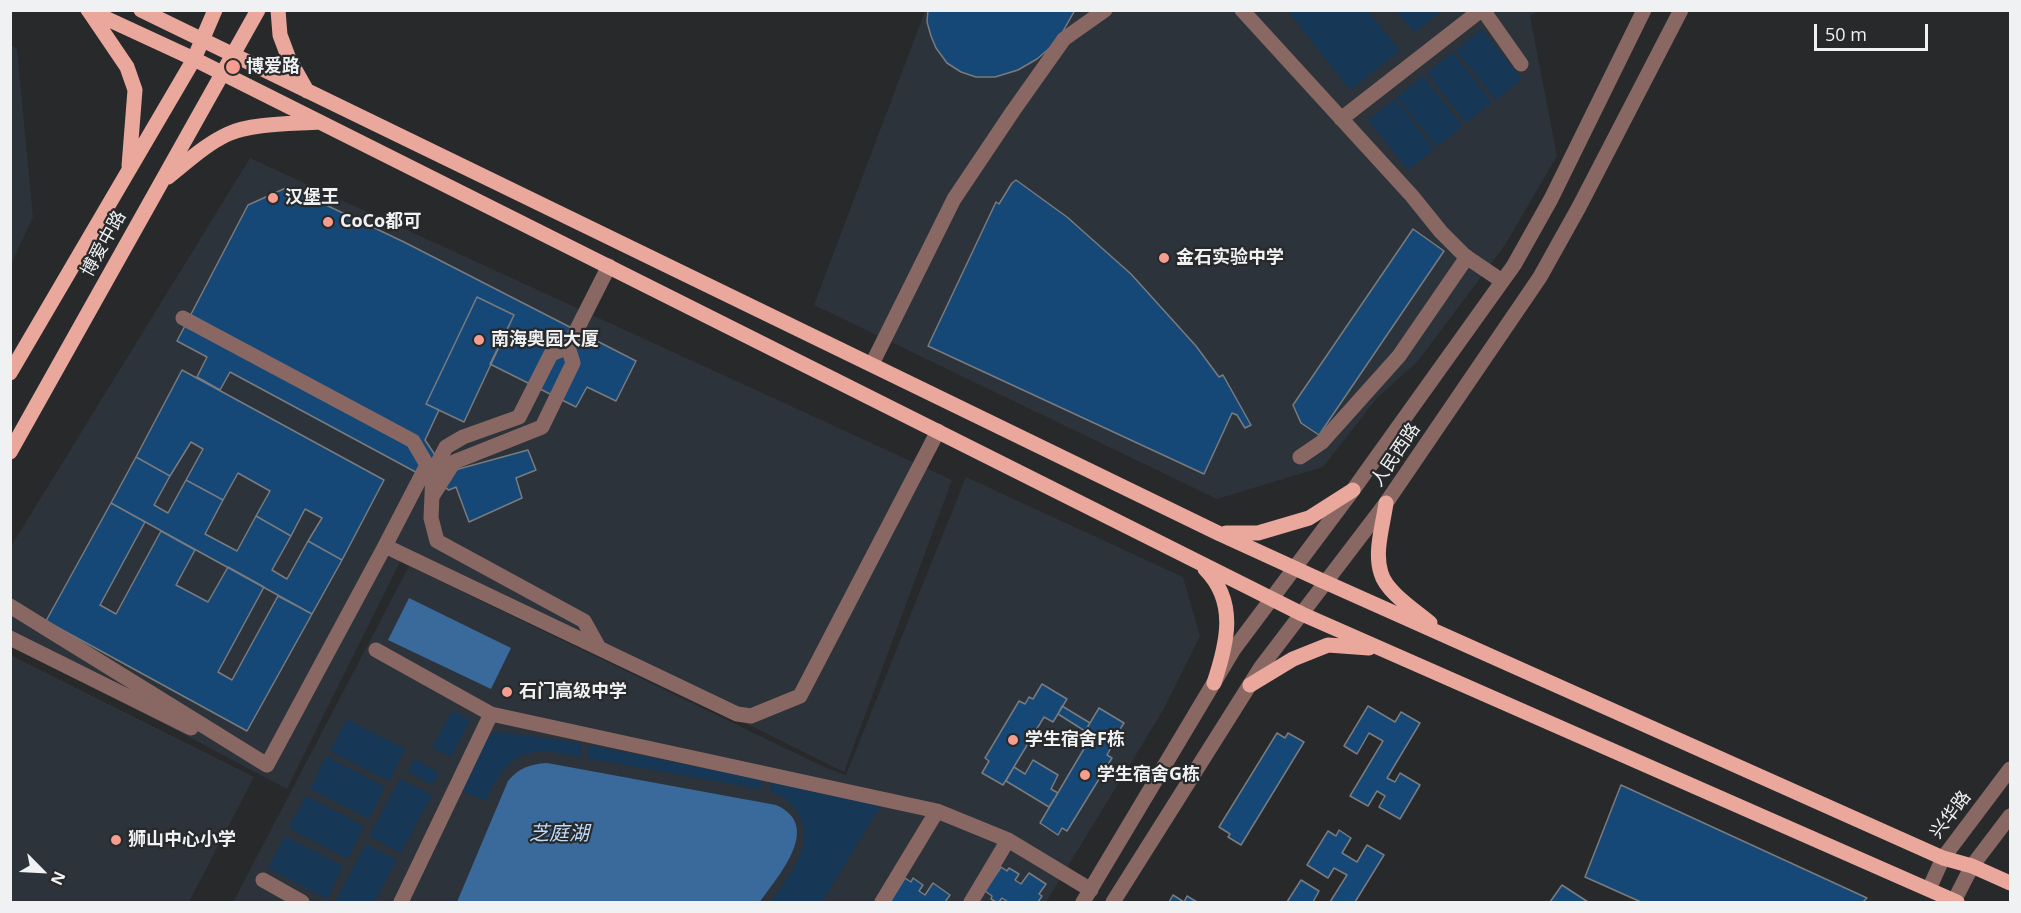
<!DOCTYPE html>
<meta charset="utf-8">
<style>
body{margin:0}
#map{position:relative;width:2021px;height:913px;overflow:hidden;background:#27292b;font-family:"Open Sans",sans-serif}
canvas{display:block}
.frame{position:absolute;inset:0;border:12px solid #eff1f2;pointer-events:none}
.north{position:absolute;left:12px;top:841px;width:60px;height:60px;-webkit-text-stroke:4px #27292b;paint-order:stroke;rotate:114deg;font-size:16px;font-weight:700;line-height:24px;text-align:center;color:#eff1f2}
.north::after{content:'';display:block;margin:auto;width:21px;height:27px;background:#eff1f2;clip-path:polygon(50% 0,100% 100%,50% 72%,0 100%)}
.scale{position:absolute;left:1814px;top:24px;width:114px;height:27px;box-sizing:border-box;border:3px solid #eff1f2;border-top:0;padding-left:8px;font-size:18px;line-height:21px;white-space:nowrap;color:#eff1f2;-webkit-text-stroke:4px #27292b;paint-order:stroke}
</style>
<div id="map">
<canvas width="2021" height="913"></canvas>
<div class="frame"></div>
<div class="north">N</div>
<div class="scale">50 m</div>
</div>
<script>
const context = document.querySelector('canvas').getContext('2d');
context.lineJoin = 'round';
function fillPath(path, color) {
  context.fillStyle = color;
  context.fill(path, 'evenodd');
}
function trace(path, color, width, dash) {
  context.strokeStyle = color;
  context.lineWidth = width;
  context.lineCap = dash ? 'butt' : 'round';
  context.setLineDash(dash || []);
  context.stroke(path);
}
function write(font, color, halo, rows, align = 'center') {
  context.font = font + ' "Open Sans","Noto Sans SC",sans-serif';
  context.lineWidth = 4.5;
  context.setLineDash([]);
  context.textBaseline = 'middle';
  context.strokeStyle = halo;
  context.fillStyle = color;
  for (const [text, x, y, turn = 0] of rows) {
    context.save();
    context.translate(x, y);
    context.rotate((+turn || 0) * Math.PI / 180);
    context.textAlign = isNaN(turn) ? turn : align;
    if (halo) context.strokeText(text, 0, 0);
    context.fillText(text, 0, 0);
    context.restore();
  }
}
const built = new Path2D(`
 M925 11H1538L1530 16 1557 156 1505 245 1418 361 1377 398 1323 467 1217 499 814 305Z
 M11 45 17 49 33 217 11 264Z
 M250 158 952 480 844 772 404 554 287 789 11 643 10 548Z
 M966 477 1183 577 1200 636 1162 712 1046 902H233L409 566 824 767 846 775Z
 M10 655 254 777 189 902H11Z`);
const green = new Path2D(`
 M1438 10 1440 12 1415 33 1396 11Z
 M1288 11H1368L1400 51 1350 90Z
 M1482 29 1522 79 1496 100 1456 50Z
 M1453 52 1492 102 1466 123 1427 73Z
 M1423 76 1463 126 1437 147 1397 97Z
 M1395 99 1434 149 1408 170 1368 120Z
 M452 711 470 720 451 757 432 747Z
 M347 719 405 749 389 781 330 751Z
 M501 732 582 743 581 757C528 746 509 749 486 801L460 790 488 734Z
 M589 745 763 780 760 789 587 758Z
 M326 756 385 787 369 819 310 789Z
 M415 759 439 773 432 785 408 771Z
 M400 779 432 795 401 853 369 836Z
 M771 780 883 802 822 902H771C789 874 819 843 796 810 789 801 781 794 770 792Z
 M306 796 364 826 348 859 289 828Z
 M285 836 343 866 327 899 268 868Z
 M366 844 397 860 374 902H337L335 901Z`);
const water = new Path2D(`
 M409 598 511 648 491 689 388 640Z
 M547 763 776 805C824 826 777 877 760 902H457L508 781C519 768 530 764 547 763Z`);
const building = new Path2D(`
 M928 10H1075L1062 33 1052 46 1037 59 1018 70 995 77H976L961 72 947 63 936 48 931 36 927 22Z
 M1016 180 1067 217 1131 274 1196 346 1219 377 1223 375 1251 425 1245 428 1237 415 1232 413 1204 474 928 346 996 202 999 204 1012 183Z
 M288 187 404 242 636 361 616 401 587 387 576 407 490 364 514 315 477 297 426 404 439 410 425 440 439 461 455 470 528 450 536 470 516 478 522 498 469 522 456 487 449 490 230 372 220 390 197 377 207 357 177 341 248 205Z
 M1413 229 1444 251 1319 435 1301 423 1293 405Z
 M477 297 514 315 464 422 426 404Z
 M182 370 384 480 342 560 308 541 322 518 305 509 291 536 256 516 270 491 238 473 223 500 186 480 203 449 191 442 170 476 136 457Z
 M136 457 170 476 154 505 168 513 186 480 223 500 205 534 237 551 256 516 291 536 272 570 287 579 308 541 342 560 312 614 111 503Z
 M111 503 145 522 100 605 116 614 161 531 195 550 176 585 208 602 228 567 264 587 218 672 232 680 278 596 312 614 247 731 46 621Z
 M1042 684 1067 699 1053 722 1044 717 1003 785 982 773 989 761 985 758 1019 701 1025 704 1029 697 1033 699Z
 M1062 706 1090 723 1085 731 1058 714Z
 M1368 706 1395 722 1401 712 1420 723 1387 778 1395 782 1400 773 1420 785 1400 819 1379 807 1385 796 1377 791 1368 806 1350 796 1383 741 1369 733 1357 754 1344 746Z
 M1099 708 1124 723 1110 745 1112 746 1107 755 1112 758 1067 831 1062 828 1058 835 1040 823 1088 742 1081 738Z
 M1277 733 1285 738 1288 733 1304 742 1241 845 1228 837 1230 834 1219 827Z
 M1033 760 1058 775 1051 789 1058 793 1049 807 1006 781 1014 767 1025 774Z
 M1621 785 1867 898 1863 902H1641L1585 877Z
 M1339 830 1351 838 1342 853 1357 862 1367 845 1384 855 1355 902H1330L1347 875 1334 868 1328 878 1307 865 1328 831 1336 836Z
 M1001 867 1007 871 1009 868 1019 874 1015 880 1021 884 1029 873 1046 884 1039 894 1042 896 1038 902H1008L1002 898 999 902H996L991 899 992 896 985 891Z
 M905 878 911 882 913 878 923 885 919 891 925 895 933 883 950 895 945 902H890Z
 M1301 880 1319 891 1313 902H1287Z
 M1562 885 1588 902H1550Z
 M1173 895 1184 902 1187 896 1197 902H1169Z`);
const minor = new Path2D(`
 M1242 10 1412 196 1441 232 1465 256 1502 281
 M1483 10 1521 64
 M1341 119 1481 10
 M183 318 413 441 427 465 385 546
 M872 364 954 199 1013 111 1064 39 1105 10
 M1300 457 1322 442 1399 356 1467 257
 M433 495 454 462 542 427 573 363 568 347
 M10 606 267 765
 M10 638 191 728
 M599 648 584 621 437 541 431 518 433 472 446 447 463 437 519 417 551 354 568 347 609 266
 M376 650 491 714
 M267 765 385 546 737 714 751 716 800 696 938 431
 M263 880 302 902
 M1929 889 1943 858 2010 769
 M1954 901 1972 866 2010 816
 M401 902 491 714 937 811 1008 840 1091 890
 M882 902 937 811
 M971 902 1008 840
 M1083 902 1234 649 1353 490 1514 265 1551 199 1644 10
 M1113 902 1261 667 1386 503 1540 277 1579 207 1681 10`);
const major = new Path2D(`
 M88 10 194 59 1302 614 1957 902
 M141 10 1220 534 1325 582 1943 858 1972 866 2010 883
 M278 10 280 35 289 59 307 91
 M89 11 127 67 135 90 129 166
 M168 177C187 162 206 144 228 134 251 123 295 124 320 122
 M10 373 194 59 215 10
 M10 452 258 10
 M1386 503C1383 525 1374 552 1381 573 1386 592 1416 611 1430 623
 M1226 533H1258L1309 518 1353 490
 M1205 569C1238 602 1227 644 1214 683
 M1250 685 1293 659 1328 645 1369 648`);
const markers = [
 [233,67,8,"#f59d8e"],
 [273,198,6,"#f59d8e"],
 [328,222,6,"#f59d8e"],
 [1164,258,6,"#f59d8e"],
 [479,340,6,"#f59d8e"],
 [507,692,6,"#f59d8e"],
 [1013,740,6,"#f59d8e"],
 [1085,775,6,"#f59d8e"],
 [116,840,6,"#f59d8e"]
];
const poiNames = [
 ["博爱路",246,67],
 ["汉堡王",285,198],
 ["CoCo都可",340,222],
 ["金石实验中学",1176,258],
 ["南海奥园大厦",491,340],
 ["石门高级中学",519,692],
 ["学生宿舍F栋",1025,740],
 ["学生宿舍G栋",1097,775],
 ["狮山中心小学",128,840]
];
const streetNames = [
 ["博爱中路",104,244,-61],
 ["人民西路",1396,455,-56],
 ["兴华路",1951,815,-53]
];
const waterNames = [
 ["芝庭湖",559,834]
];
fillPath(built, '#2d333a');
fillPath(green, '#163756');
fillPath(water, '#396a9b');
fillPath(building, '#154877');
trace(building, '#797b7e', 1.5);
trace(minor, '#896863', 15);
trace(major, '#eaa79c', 15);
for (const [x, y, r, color] of markers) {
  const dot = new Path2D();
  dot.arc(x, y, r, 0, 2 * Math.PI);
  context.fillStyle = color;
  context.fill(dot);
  trace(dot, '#27292b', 2);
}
write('bold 18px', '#eff1f2', '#27292b', poiNames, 'left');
write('18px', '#eff1f2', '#27292b', streetNames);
write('italic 20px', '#c1dcf9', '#27292b', waterNames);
</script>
